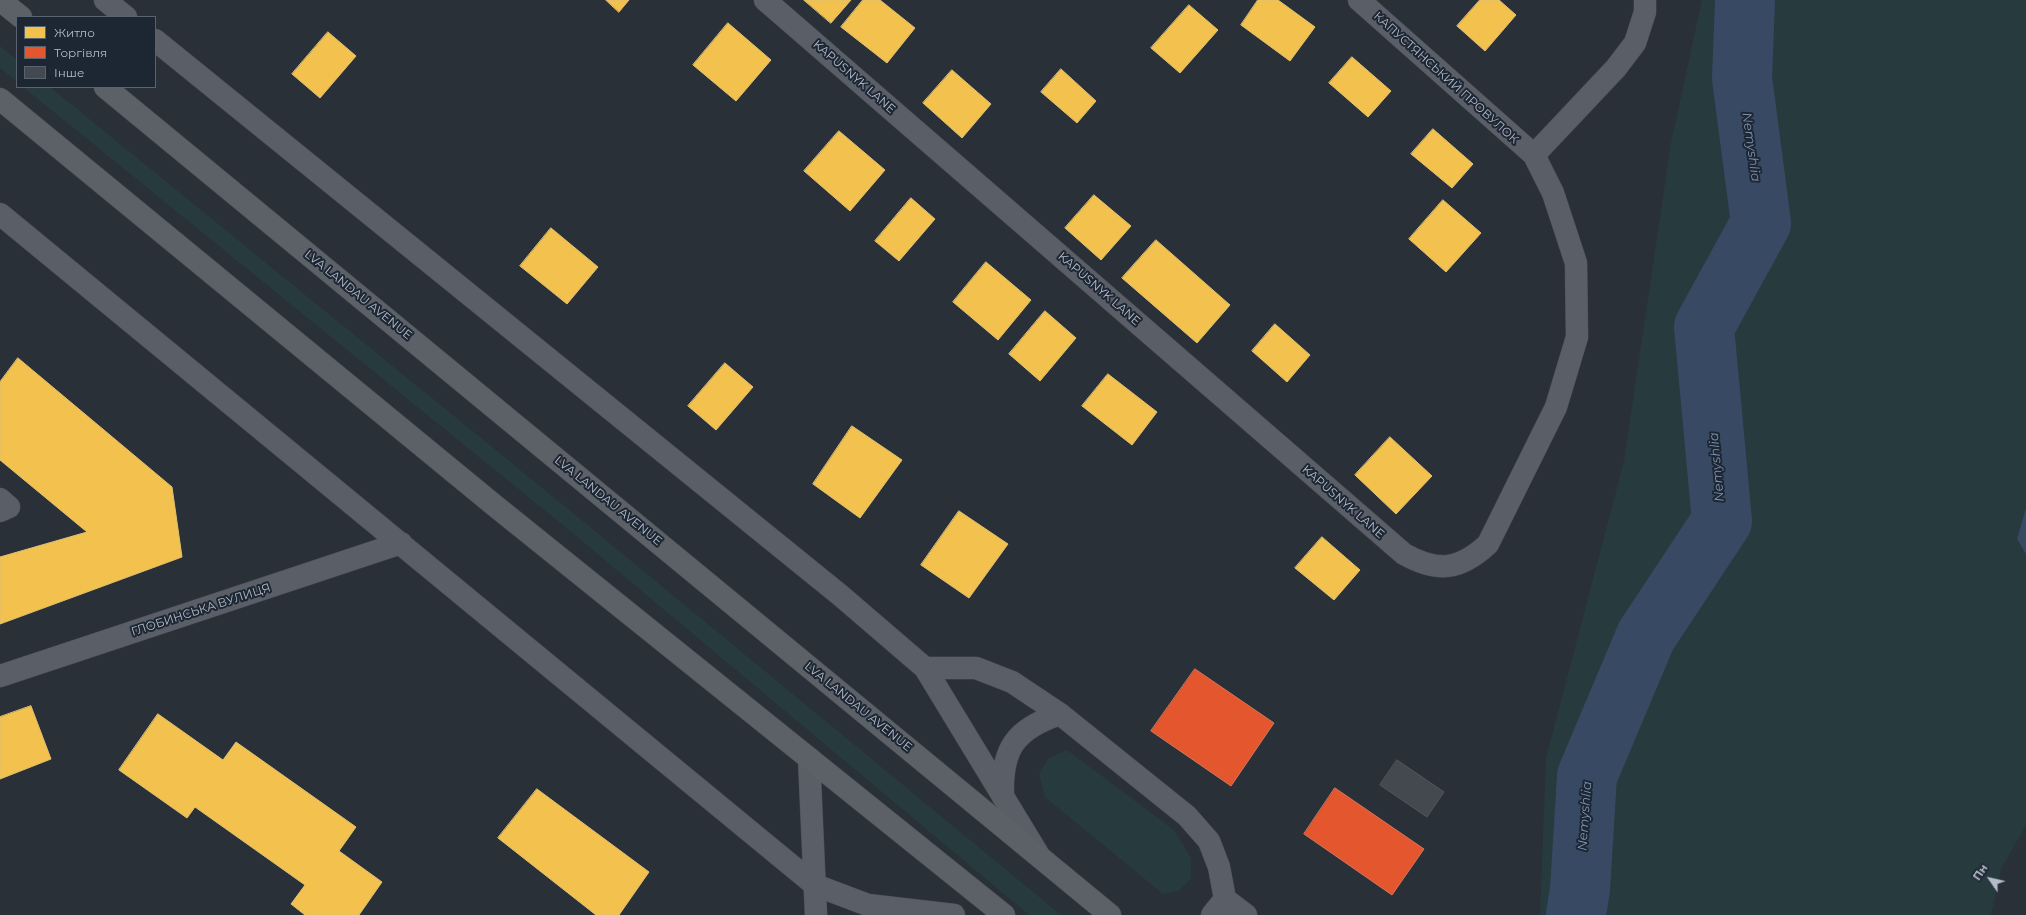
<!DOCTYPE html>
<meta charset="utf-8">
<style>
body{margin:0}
#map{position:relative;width:2026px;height:915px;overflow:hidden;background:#2a3038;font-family:Montserrat,sans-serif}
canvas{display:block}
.legend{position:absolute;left:16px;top:16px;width:140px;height:72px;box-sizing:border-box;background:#1d2633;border:1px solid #59626f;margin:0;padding:5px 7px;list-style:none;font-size:12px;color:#b4bcc9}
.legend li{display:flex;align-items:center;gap:8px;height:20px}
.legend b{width:20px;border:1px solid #59626f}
.north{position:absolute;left:1970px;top:859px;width:40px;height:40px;-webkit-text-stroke:3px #1d2633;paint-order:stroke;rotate:304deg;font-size:11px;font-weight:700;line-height:16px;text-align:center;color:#b4bcc9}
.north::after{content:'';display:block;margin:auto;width:14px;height:18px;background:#b4bcc9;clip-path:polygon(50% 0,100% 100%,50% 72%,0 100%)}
</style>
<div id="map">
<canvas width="2026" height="915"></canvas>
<ul class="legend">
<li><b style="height:11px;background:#f2c14e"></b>Житло</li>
<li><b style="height:11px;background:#e4572e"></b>Торгівля</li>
<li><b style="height:11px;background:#444950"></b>Інше</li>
</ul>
<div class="north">Пн</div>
</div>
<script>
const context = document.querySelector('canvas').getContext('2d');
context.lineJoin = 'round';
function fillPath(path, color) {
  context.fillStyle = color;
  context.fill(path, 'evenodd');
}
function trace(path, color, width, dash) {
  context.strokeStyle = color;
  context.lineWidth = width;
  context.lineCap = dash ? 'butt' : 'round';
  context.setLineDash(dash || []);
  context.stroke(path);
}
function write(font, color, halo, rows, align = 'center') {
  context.font = font + ' Montserrat,sans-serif';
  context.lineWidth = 4;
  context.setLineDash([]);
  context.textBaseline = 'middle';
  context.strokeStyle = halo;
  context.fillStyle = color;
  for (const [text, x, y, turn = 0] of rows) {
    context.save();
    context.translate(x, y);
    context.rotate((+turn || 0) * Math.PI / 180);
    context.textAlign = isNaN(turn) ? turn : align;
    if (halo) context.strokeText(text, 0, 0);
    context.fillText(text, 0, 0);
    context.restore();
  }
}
const green = new Path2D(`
 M1702 0H2026V825L2001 869 1991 915H1540L1546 758 1624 461 1671 143Z
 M0 46 17 60V82L0 68Z
 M23 87H50L573 513 1061 915H1029L564 526Z
 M1067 750 1174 830 1191 858V878L1179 891 1163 894 1045 797 1039 774 1049 758Z`);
const water = new Path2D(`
 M2026 508V554L2017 539Z`);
const homes = new Path2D(`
 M606 0H629L619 12Z
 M804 0H851L831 23Z
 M863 0H880L915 28 887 63 841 27Z
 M1258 0H1278L1315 27 1290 61 1241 25Z
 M1480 0H1499L1516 15 1485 51 1457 26Z
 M1189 5 1218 30 1180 73 1151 48Z
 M728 23 771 60 736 101 693 65Z
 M328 32 356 56 320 98 292 74Z
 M1352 57 1391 91 1368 117 1329 83Z
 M1061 69 1096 101 1077 123 1041 92Z
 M952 70 991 104 962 138 923 103Z
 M1433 129 1473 164 1452 188 1411 154Z
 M839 131 885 170 850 211 804 171Z
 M1094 195 1131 226 1101 260 1065 228Z
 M911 198 935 219 899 261 875 241Z
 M1443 200 1481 233 1446 272 1409 239Z
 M551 228 598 267 567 304 520 266Z
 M1156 240 1230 305 1197 343 1122 278Z
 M986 262 1031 300 998 340 953 302Z
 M1045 311 1076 338 1040 381 1009 354Z
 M1275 324 1310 355 1287 382 1252 351Z
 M18 358 172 487 182 557 0 624V557L87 532 0 460V382Z
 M725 363 753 387 716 430 688 406Z
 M1108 374 1157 412 1132 445 1082 406Z
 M852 426 902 460 860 518 813 484Z
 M1390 437 1432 476 1396 514 1355 475Z
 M959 511 1008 544 969 598 921 565Z
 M1322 537 1360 570 1334 600 1295 568Z
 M31 706 51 759 0 779V717Z
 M158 714 223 760 236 742 356 827 339 851 382 882 359 915H305L291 904 305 885 195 807 187 818 119 770Z
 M537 789 649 872 619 915H596L498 838Z`);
const shops = new Path2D(`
 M1195 669 1274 723 1231 786 1151 731Z
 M1335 788 1424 849 1392 895 1304 834Z`);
const river = new Path2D(`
 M1576 915 1580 889 1587 776 1646 636 1722 521 1704 327 1761 223 1742 78 1745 0`);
const building = new Path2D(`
 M1397 760 1444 792 1427 817 1380 785Z`);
const minor = new Path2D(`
 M105 0 126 17
 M765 0 1404 554C1438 573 1460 570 1488 544L1556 407 1577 337 1576 263 1553 193 1534 155 1359 0
 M155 40 840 595 925 668 1038 854
 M1534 155 1616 68 1635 43 1645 12V0
 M0 214 815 885 868 905 954 915
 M0 499 9 507 0 511
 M925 668H976L1012 682 1060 714 1187 816 1209 841 1219 867 1225 899
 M0 676 401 543
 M809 758 816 915
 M1003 797C1001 749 1015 729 1060 714
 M1212 915 1225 899 1246 915`);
const major = new Path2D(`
 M0 0 21 17
 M105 87 1110 915
 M0 99 494 505 1004 915`);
const streetNames = [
 ["KAPUSNYK LANE",854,77,41],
 ["КАПУСТЯНСЬКИЙ ПРОВУЛОК",1446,78,42],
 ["KAPUSNYK LANE",1099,289,41],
 ["LVA LANDAU AVENUE",358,295,39],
 ["LVA LANDAU AVENUE",608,501,39],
 ["KAPUSNYK LANE",1343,502,41],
 ["ГЛОБИНСЬКА ВУЛИЦЯ",201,610,-18],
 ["LVA LANDAU AVENUE",858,707,39]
];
const waterNames = [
 ["Nemyshlia",1751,147,82],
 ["Nemyshlia",1717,467,-95],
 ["Nemyshlia",1585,816,-86]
];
fillPath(green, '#273a3e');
fillPath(water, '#384963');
fillPath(homes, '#f2c14e');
trace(homes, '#dfc073', 1);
fillPath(shops, '#e4572e');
trace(shops, '#d6755c', 1);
trace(river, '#384963', 60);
fillPath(building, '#444950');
trace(building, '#52575f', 1);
trace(minor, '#484c53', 23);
trace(major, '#484c55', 23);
trace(minor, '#5a5e66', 22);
trace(major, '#5c6168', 22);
write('12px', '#b4bcc9', '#1d2633', streetNames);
write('italic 13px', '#7c92b1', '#1d2633', waterNames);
</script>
